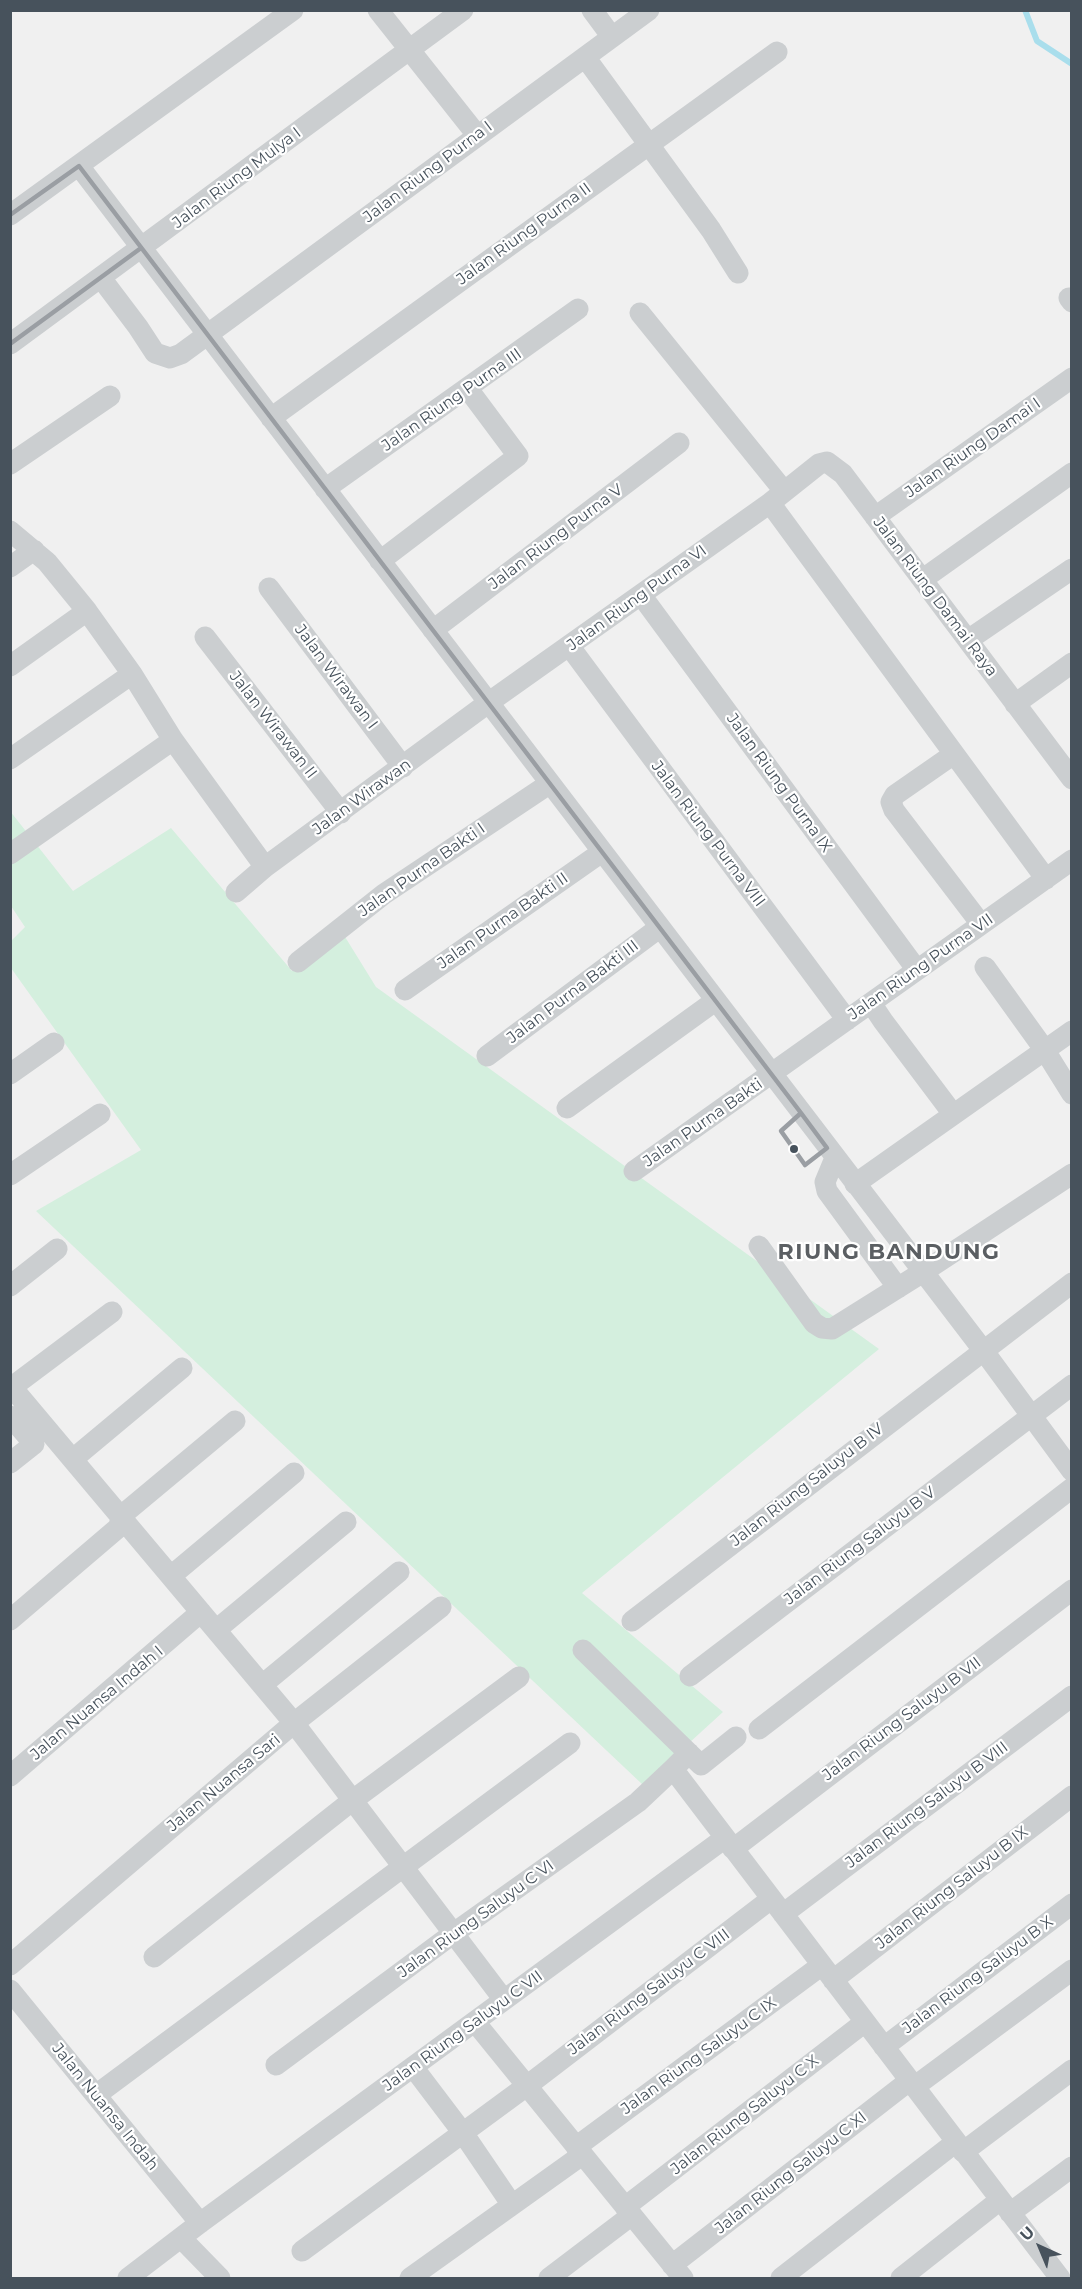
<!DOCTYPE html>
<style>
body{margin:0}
#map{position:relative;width:1082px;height:2289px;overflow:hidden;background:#f0f0f0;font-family:Montserrat,sans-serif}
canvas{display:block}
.frame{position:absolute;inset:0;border:12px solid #47525c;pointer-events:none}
.north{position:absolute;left:1010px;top:2217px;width:60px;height:60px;-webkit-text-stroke:4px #fff;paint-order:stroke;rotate:316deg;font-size:16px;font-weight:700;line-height:24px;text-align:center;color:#47525c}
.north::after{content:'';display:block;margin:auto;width:21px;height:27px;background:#47525c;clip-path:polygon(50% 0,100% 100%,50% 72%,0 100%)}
</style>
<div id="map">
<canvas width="1082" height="2289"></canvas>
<div class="frame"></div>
<div class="north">U</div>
</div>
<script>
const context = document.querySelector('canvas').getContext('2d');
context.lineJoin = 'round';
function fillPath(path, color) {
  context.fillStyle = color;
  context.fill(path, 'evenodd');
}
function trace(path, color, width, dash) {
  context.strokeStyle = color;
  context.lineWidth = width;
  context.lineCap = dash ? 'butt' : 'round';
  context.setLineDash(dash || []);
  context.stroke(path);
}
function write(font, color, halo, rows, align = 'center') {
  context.font = font + ' Montserrat,sans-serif';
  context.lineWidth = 4.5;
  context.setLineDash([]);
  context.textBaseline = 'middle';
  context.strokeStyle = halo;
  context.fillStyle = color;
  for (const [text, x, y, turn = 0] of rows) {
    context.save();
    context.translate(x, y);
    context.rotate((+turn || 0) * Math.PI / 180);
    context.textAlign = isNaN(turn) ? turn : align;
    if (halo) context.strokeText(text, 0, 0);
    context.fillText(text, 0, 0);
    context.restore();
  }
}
const green = new Path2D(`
 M10 811 73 891 171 828 292 971 342 932 376 987 879 1349 582 1593 723 1712 643 1785 36 1211 141 1150 11 968V941L25 927 11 906Z`);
const stream = new Path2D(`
 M1025 10 1037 41 1072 64`);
const street = new Path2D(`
 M378 10 477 135
 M592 10 612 37
 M585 57 711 230 738 273
 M79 166 983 1350 1072 1471
 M10 215 293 10
 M101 278 138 327 155 353 170 358 181 354 649 10
 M1069 298 1072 302
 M640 313 784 491
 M10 344 463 10
 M271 418 777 52
 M10 464 110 396
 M325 489 578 309
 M770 503 1046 879
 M875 517 1072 378
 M10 531 47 562 87 611 132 674 173 740 265 867
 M380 561 518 456 468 389
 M10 567 34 550
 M923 579 1072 473
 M269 588 403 767
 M641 595 917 970
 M433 630 679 443
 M205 637 341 813
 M968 640 1072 569
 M570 647 847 1020
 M10 666 87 611
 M1015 704 1072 663
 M954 754 895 795 891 802 894 810 981 924
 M10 759 132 674
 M10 854 173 740
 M236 892 265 867 488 703 770 503 819 464 827 462 843 474 1072 779
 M298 962 384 894 549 784
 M985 967 1044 1049 1072 1094
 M405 990 602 852
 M871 1003 883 1021 953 1114
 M487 1056 659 928
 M10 1074 54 1043
 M567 1108 715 1001
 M835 1158 825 1182 827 1191 898 1288
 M634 1171 1072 860
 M10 1175 100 1114
 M855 1184 1072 1031
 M759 1246 814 1323 822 1328 832 1329 923 1272 1072 1174
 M10 1286 57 1249
 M10 1385 294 1723 504 2000
 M12 1387 112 1312
 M10 1416 34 1444 10 1463
 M73 1459 182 1368
 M171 1576 294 1473
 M10 1620 119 1527 121 1516 235 1421
 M632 1621 1072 1283
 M216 1630 346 1522
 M583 1650 701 1765 736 1737
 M690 1676 1072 1385
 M262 1685 399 1572
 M759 1729 1072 1488
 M689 1753 673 1769 1060 2278
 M10 1776 201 1612
 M733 1849 1072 1590
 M783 1914 1072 1696
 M154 1957 353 1800 519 1677
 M10 1965 294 1723 441 1607
 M833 1980 1072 1796
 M10 1990 200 2223
 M475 2022 683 2278
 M884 2047 1072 1904
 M276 2065 454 1933 638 1802 673 1769
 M413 2067 463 2133 512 2205
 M914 2087 1072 1970
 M96 2095 570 1743
 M576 2147 822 1965
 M963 2152 1072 2070
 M625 2207 865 2022
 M1010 2213 1072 2167
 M181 2238 220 2278
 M302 2251 532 2082 771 1899
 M672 2265 909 2081
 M128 2278 200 2223 725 1838
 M410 2278 582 2155
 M549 2278 632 2215
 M781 2278 956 2142
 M901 2278 1000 2200`);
const bus1 = new Path2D(`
 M10 215 79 166 801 1113
 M10 344 141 248
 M801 1113 827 1148 805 1165 781 1131Z`);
const markers = [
 [794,1149,5,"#47525c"]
];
const streetNames = [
 ["Jalan Riung Purna I",428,172,-37],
 ["Jalan Riung Mulya I",237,178,-37],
 ["Jalan Riung Purna II",524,234,-36],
 ["Jalan Riung Purna III",452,400,-35],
 ["Jalan Riung Damai I",973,448,-35],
 ["Jalan Riung Purna V",556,537,-37],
 ["Jalan Riung Damai Raya",935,597,53],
 ["Jalan Riung Purna VI",637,598,-36],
 ["Jalan Wirawan I",336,677,53],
 ["Jalan Wirawan II",273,725,52],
 ["Jalan Riung Purna IX",779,783,54],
 ["Jalan Wirawan",362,797,-36],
 ["Jalan Riung Purna VIII",708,834,53],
 ["Jalan Purna Bakti I",422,870,-35],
 ["Jalan Purna Bakti II",503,921,-35],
 ["Jalan Riung Purna VII",921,967,-35],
 ["Jalan Purna Bakti III",573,992,-37],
 ["Jalan Purna Bakti",703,1123,-35],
 ["Jalan Riung Saluyu B IV",807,1485,-38],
 ["Jalan Riung Saluyu B V",860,1546,-37],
 ["Jalan Nuansa Indah I",97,1703,-40],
 ["Jalan Riung Saluyu B VII",902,1719,-37],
 ["Jalan Nuansa Sari",224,1783,-40],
 ["Jalan Riung Saluyu B VIII",927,1805,-37],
 ["Jalan Riung Saluyu B IX",952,1888,-38],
 ["Jalan Riung Saluyu C VI",476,1919,-36],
 ["Jalan Riung Saluyu B X",978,1975,-37],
 ["Jalan Riung Saluyu C VIII",649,1992,-37],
 ["Jalan Riung Saluyu C VII",463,2031,-36],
 ["Jalan Riung Saluyu C IX",699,2056,-36],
 ["Jalan Nuansa Indah",105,2107,51],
 ["Jalan Riung Saluyu C X",745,2115,-38],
 ["Jalan Riung Saluyu C XI",791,2173,-38]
];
const districtNames = [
 ["RIUNG BANDUNG",889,1253]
];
fillPath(green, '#d4efde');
trace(stream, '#a9deec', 6);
trace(street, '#cbced0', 21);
trace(bus1, '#9a9ea3', 4.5);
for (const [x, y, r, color] of markers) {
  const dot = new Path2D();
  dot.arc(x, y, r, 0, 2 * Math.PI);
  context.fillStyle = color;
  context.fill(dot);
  trace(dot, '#fff', 2);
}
write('16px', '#47525c', '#fff', streetNames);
context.letterSpacing = '1.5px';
write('bold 22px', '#5b5f63', '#fff', districtNames);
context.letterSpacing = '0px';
</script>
